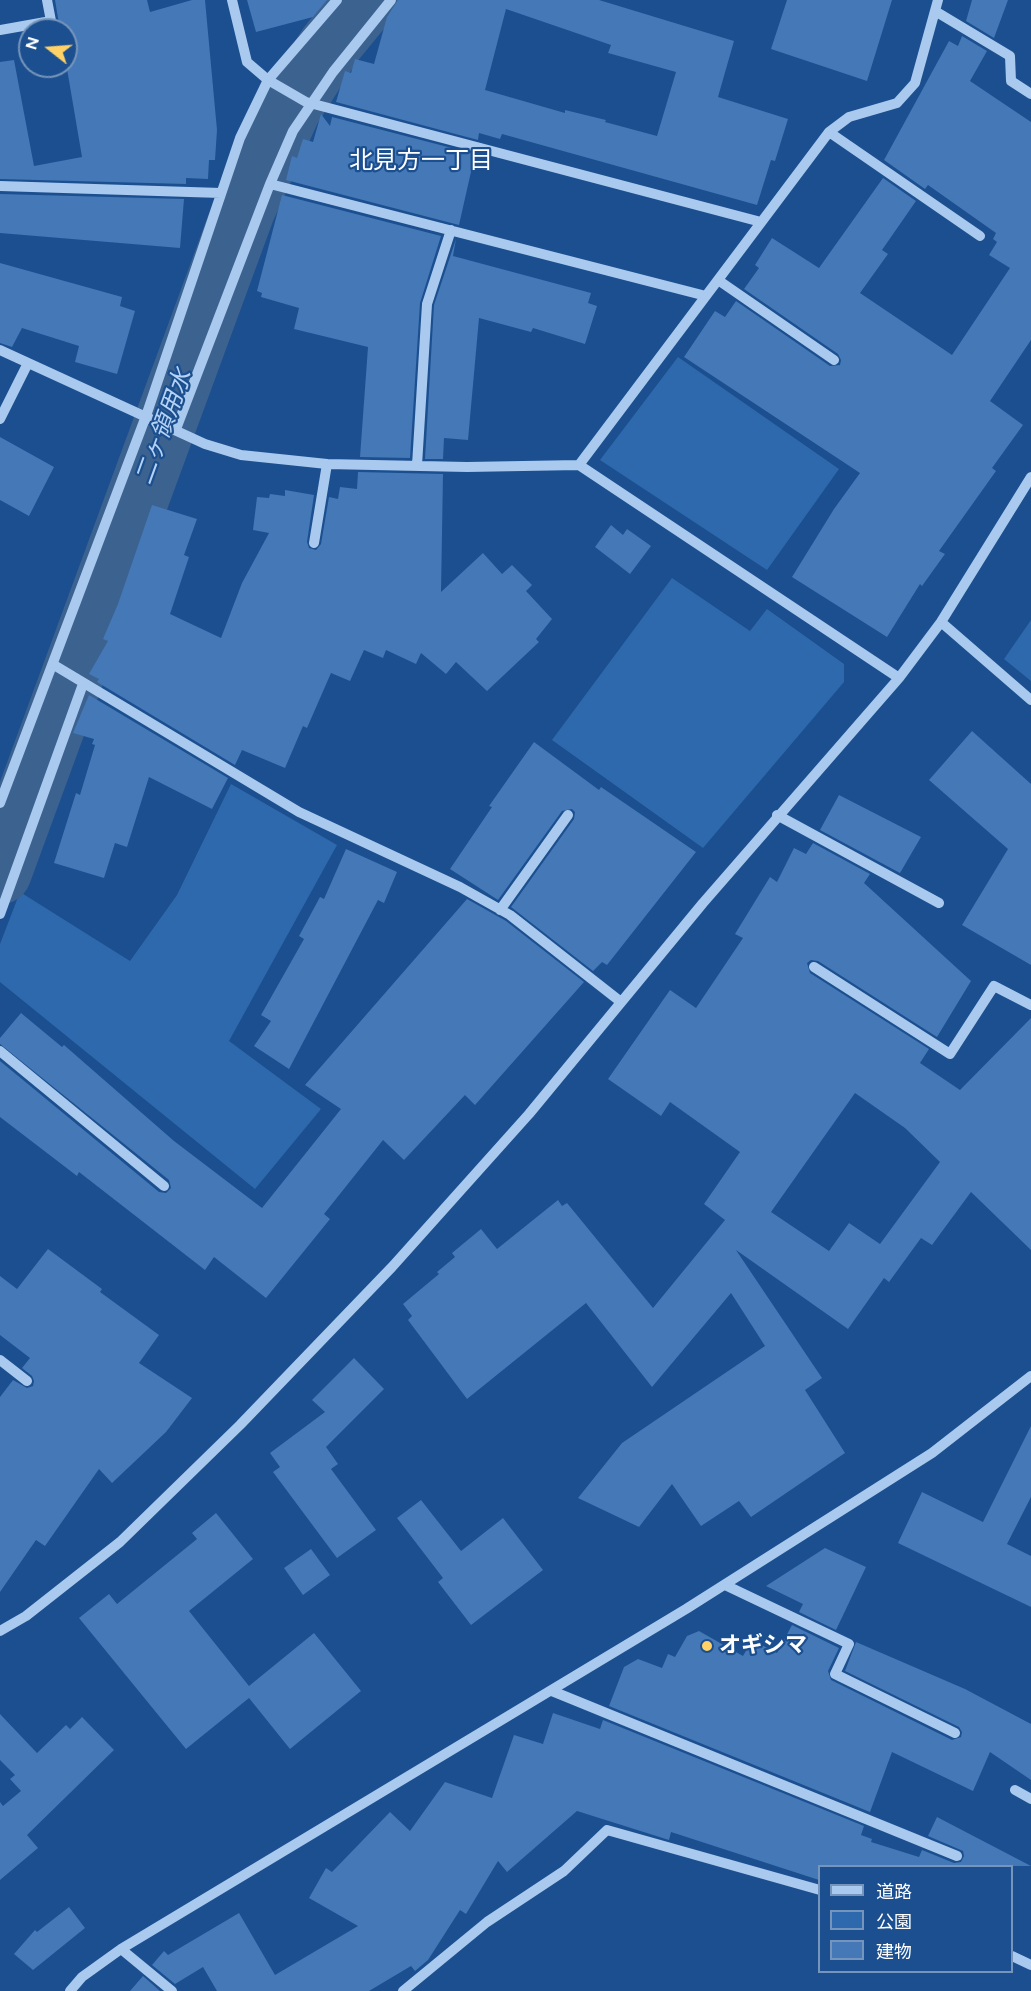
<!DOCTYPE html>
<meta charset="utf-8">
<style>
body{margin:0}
#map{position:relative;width:1031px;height:1991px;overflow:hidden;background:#1b4f8f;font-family:Figtree,"Noto Sans JP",sans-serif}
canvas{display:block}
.legend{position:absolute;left:818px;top:1865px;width:195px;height:108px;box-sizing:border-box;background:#1b4f8f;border:2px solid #7695bc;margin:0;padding:8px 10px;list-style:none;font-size:18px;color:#fff}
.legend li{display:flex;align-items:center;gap:12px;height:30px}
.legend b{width:30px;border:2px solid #7695bc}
.north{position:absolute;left:18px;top:18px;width:60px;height:60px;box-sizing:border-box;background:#1b4f8f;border:2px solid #7695bc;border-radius:50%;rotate:287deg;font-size:16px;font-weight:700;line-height:24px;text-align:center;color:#fff}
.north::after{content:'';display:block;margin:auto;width:21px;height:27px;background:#ffd166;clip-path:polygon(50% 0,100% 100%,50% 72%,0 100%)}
</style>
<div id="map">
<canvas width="1031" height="1991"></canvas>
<ul class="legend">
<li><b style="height:8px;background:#a9c9ee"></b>道路</li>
<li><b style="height:16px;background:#2e69ad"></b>公園</li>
<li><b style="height:16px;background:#4478b7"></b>建物</li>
</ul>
<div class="north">N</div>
</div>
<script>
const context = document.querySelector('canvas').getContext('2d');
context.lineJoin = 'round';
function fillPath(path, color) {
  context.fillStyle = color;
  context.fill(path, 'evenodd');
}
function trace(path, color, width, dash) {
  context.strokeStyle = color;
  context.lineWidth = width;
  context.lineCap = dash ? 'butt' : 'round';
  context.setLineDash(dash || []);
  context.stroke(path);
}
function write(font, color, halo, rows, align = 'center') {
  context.font = font + ' Figtree,"Noto Sans JP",sans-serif';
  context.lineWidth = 4.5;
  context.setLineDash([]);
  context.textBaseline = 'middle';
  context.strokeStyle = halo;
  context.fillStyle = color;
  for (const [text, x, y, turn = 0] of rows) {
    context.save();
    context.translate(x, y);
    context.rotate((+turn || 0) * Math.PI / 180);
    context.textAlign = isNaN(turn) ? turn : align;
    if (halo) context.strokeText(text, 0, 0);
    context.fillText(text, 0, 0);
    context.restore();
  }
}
const green = new Path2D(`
 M678 357 839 469 767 570 600 460Z
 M672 578 750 631 767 609 844 664V682L703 848 552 740Z
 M1031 620V681L1004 659Z
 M231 784 337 845 229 1041 321 1109 255 1189 0 982V944L20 892 130 961 177 895Z`);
const river = new Path2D(`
 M0 873 244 209 290 108 330 45 367 0`);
const building = new Path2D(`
 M55 0H147L150 12 192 0H205L217 130 215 160H209L208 179 186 178V184L0 179V62L14 60 34 166 82 157 66 63V30H60Z
 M247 0H327L313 17 256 32Z
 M398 0H599L734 41 718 97 788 119 775 161 771 160 757 205 502 134 500 139 479 133 478 140 336 102 345 71 351 73 355 59 374 64 387 17ZM506 9 611 45 608 53 676 72 657 136 605 122 606 120 565 110V113L485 90Z
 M787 0H892L867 81 771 49Z
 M972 0H1008L994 38 966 21Z
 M962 36 987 51 970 81 1031 122V340L990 401 1023 425 992 468 996 471 939 551 945 554 922 586 920 584 887 637 792 577 834 509 860 473 684 357 715 311 725 317 736 301 830 366 840 365 841 360 838 354 744 289 759 268 755 265 772 238 819 268 883 178 916 201 882 250 888 254 860 293 952 355 1010 268 989 255 997 242 993 239 996 233 928 185 925 189 884 160 949 41 958 46Z
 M321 114 330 126 332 117 475 154 459 225 286 180 292 156 297 158 303 139 313 142Z
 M0 194 184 199 180 248 0 233Z
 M282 195 441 236 420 303 410 458 360 457 368 347 294 329 299 308 261 297 262 293 257 291Z
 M456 239 453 256 591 293 588 303 597 306 585 344 533 328 531 332 479 318 468 440 444 438 443 459H425L434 305Z
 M0 263 122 297 120 306 135 311 117 374 75 362 79 346 22 328 12 347 0 343Z
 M0 437 54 467 29 516 0 500Z
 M358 472 443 474 441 592 483 553 502 574 512 565 532 585 526 591 552 619 536 639 539 642 487 691 456 662 446 674 421 653 416 664 386 650 383 658 364 650 350 681 331 673 307 728 303 726 285 768 242 750 235 765 97 682 99 679 89 674 108 641 103 639 118 604 152 505 197 519 184 555 189 557 170 614 221 638 242 583 269 533 253 530 257 497 269 498 270 494 285 496V490L314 495 307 542 309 548 316 550 321 544 329 497 338 499 340 487 357 489Z
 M611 525 623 535 627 529 651 546 630 574 595 547Z
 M89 695 228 778 212 809 149 777 127 847 115 843 104 878 54 863 76 793 80 795 95 745 92 744 94 739 73 733Z
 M972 731 1031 784V965L962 925 1008 849 929 780Z
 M534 742 599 790 601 787 696 852 607 965 602 962 593 971 511 907 574 819 575 812 572 809 562 811 498 900 450 869 492 807 489 806Z
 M839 795 921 837 900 873 820 830Z
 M813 843 870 874 864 883 971 981 937 1037 818 961 811 960 807 963 810 973 929 1049 920 1063 960 1090 1031 1018V1250L971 1192 932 1245 921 1238 889 1282 884 1278 848 1329 736 1250 822 1378 805 1390 845 1453 751 1517 739 1501 701 1526 672 1484 639 1527 578 1498 622 1443 765 1346 731 1293 652 1387 586 1303 467 1399 408 1320 412 1316 403 1304 439 1274 437 1272 455 1257 452 1253 481 1229 497 1249 558 1200 562 1206 567 1203 653 1308 725 1220 704 1204 740 1152 670 1102 661 1116 608 1079 670 990 696 1008 743 938 735 934 770 877 777 882 794 848 806 854ZM855 1093 905 1128 940 1162 880 1244 849 1223 829 1251 771 1212Z
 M346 849 397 872 384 903 378 900 289 1069 254 1046 271 1021 261 1015 304 939 299 936 320 897 324 899Z
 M467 899 506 921 584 982 475 1105 465 1095 404 1160 383 1140 324 1214 330 1219 266 1298 214 1257 205 1270 79 1172 77 1176 0 1117V1061L159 1192 166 1193 171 1188 169 1180 0 1044V1038L21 1013 62 1047 64 1045 174 1141 262 1208 341 1109 305 1085Z
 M48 1249 102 1289 100 1292 159 1335 139 1363 192 1398 166 1432 112 1483 99 1469 45 1546 36 1540 0 1592V1397L13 1380 27 1388 33 1386 34 1381 32 1376 22 1368 30 1358 0 1335V1276L17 1289Z
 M354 1358 384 1389 326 1447 338 1464 331 1469 376 1530 337 1558 273 1472 280 1467 270 1453 325 1412 312 1400Z
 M1031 1426V1497L1007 1544 1031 1556V1607L898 1543 922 1492 983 1522Z
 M421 1500 461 1551 503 1518 543 1570 471 1625 438 1582 443 1578 397 1518Z
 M216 1513 253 1559 189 1611 249 1686 314 1633 361 1691 290 1749 249 1698 186 1749 79 1618 109 1594 117 1604 197 1539 192 1533Z
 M825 1548 866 1567 836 1630 799 1612 803 1604 766 1586Z
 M311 1549 330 1575 303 1595 284 1568Z
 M792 1625 839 1648 828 1671 831 1680 952 1740 961 1737 962 1732 959 1727 845 1671 856 1642 965 1689 1031 1724V1780L990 1752 973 1791 892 1752 870 1812 609 1706 624 1667 638 1659 662 1668 668 1654 675 1657 687 1636 699 1631 743 1656 752 1640 777 1653Z
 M553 1713 600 1729 603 1720 864 1826 861 1835 872 1839 871 1842 919 1857 922 1850 954 1863 961 1862 964 1856 963 1851 928 1836 937 1817 1031 1866H819V1880L671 1832 669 1840 577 1811 507 1872 498 1861 466 1914 460 1910 428 1960 415 1971 411 1966 369 1991H217L203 1967 175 1984 152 1965 164 1951 168 1955 239 1913 275 1975 358 1926 309 1898 326 1868 332 1872 390 1812 410 1831 445 1782 492 1798 514 1735 543 1744Z
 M0 1714 37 1753 66 1725 70 1729 82 1717 114 1750 27 1835 38 1848 0 1880V1802L3 1806 21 1791 10 1779 15 1775 0 1760Z
 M69 1907 85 1928 33 1970 14 1954 35 1930 37 1932Z
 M143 1976 160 1991H130Z`);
const minor = new Path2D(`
 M232 0 247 62 268 80 306 102 761 222
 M935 11 1010 56 1011 81 1031 94
 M0 30 51 21 47 0
 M829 132 980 236
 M270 184 706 296
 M0 186 221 193
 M718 280 834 360
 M0 350 205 444 241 455 327 464 467 467 579 465 899 678
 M0 419 28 363
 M176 429 270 184 293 131 333 72 391 0
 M417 465 427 304 451 230
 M579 465 829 132 849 117 897 103 915 83 938 0
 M314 543 327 464
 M941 622 1031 700
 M54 665 299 812 460 887 510 915 621 1002
 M0 803 146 416 240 138 268 80 337 0
 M777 815 939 903
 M500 910 568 815
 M0 914 83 684
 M814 967 950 1054 994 986 1031 1005
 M0 1051 164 1186
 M0 1360 27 1381
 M725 1585 849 1644 835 1674 955 1733
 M0 1631 26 1616 120 1542 240 1425 392 1267 529 1114 703 903 899 678 941 622 1031 477
 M552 1691 957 1856
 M1015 1790 1031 1799
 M121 1949 172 1991
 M1012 1956 1031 1965
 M70 1991 82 1977 121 1949 686 1609 932 1453 1031 1376
 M403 1991 487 1922 564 1871 607 1830 820 1890`);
const markers = [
 [707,1646,6,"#ffd166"]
];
const poiNames = [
 ["オギシマ",719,1646]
];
const neighbourhoodNames = [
 ["北見方一丁目",421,161]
];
const waterNames = [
 ["二ヶ領用水",164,427,-70]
];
fillPath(green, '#2e69ad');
trace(river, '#3c6290', 63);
fillPath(building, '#4478b7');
trace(minor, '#a9c9ee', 10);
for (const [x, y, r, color] of markers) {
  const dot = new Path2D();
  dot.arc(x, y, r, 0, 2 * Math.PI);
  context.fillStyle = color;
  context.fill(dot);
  trace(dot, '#1b4f8f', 2);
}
write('bold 22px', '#fff', '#1b4f8f', poiNames, 'left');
write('24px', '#fff', '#1b4f8f', neighbourhoodNames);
write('italic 24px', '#b5d3f5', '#1b4f8f', waterNames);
</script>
